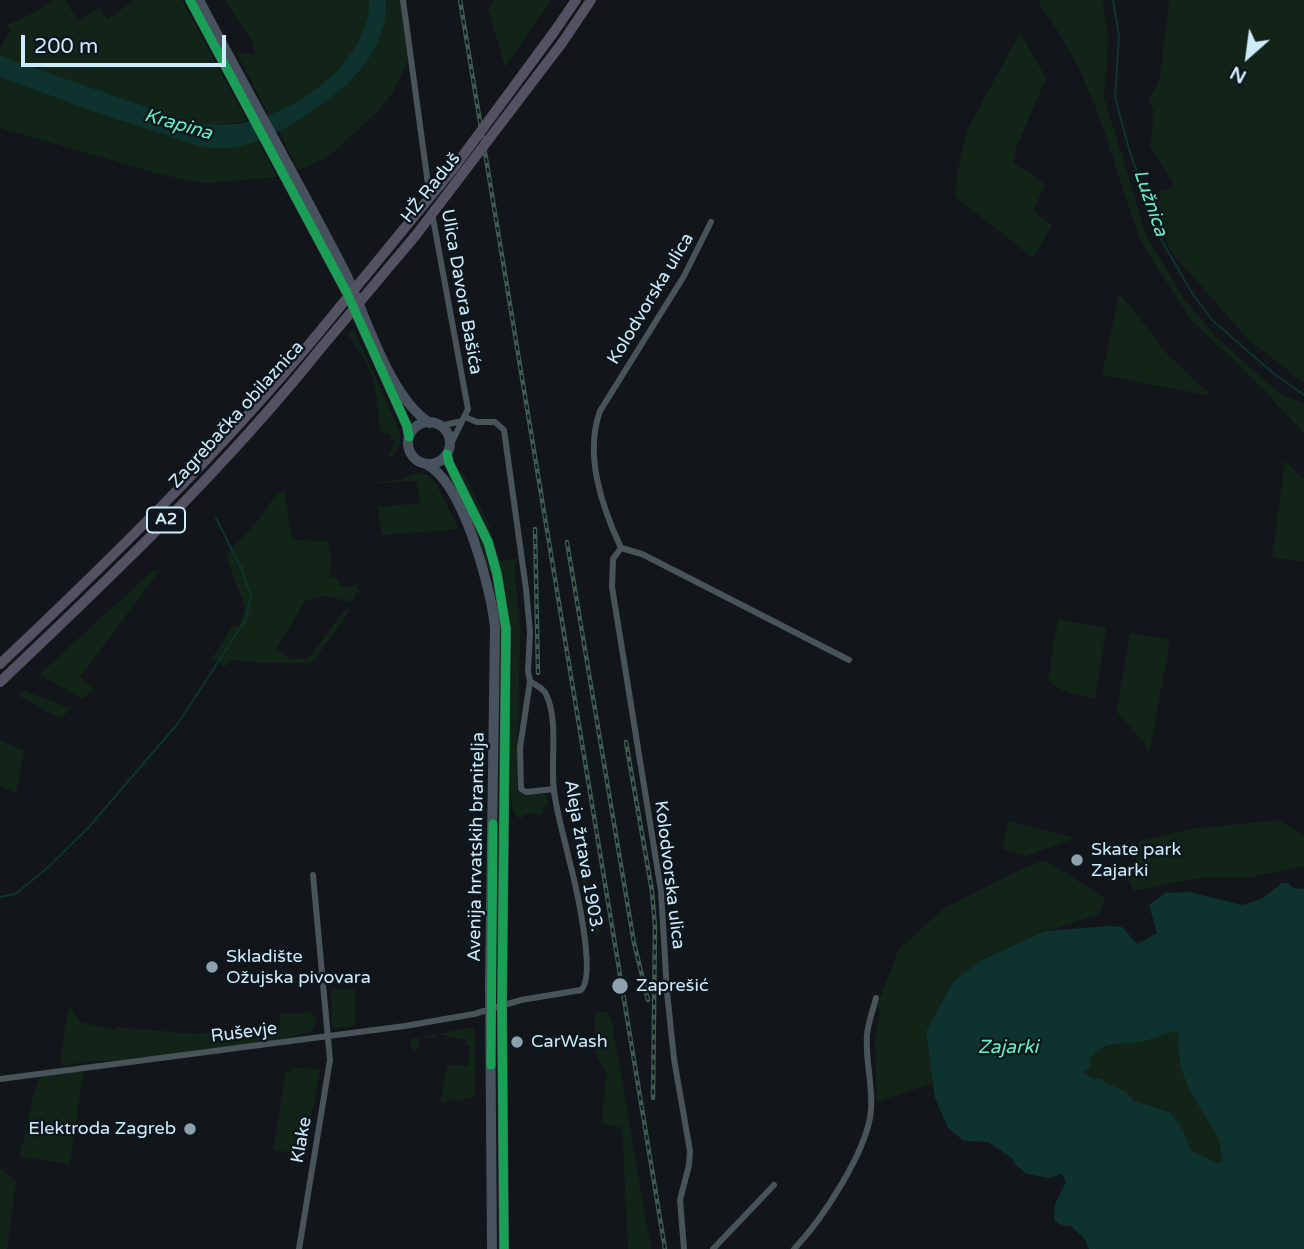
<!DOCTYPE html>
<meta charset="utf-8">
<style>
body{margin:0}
#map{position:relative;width:1304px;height:1249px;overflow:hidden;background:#12161a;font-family:"Varela Round",sans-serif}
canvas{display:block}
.north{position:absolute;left:1213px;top:21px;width:70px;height:70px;-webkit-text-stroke:5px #0e171d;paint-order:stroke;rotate:208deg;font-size:19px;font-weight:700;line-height:28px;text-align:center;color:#cfebfa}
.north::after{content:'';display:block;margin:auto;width:24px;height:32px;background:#cfebfa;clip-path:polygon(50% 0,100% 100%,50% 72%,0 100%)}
.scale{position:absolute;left:21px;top:35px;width:205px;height:32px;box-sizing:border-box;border:4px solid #cfebfa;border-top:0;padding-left:9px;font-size:21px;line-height:24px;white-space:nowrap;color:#cfebfa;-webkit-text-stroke:5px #0e171d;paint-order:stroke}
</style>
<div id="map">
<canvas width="1304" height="1249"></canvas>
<div class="north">N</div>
<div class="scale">200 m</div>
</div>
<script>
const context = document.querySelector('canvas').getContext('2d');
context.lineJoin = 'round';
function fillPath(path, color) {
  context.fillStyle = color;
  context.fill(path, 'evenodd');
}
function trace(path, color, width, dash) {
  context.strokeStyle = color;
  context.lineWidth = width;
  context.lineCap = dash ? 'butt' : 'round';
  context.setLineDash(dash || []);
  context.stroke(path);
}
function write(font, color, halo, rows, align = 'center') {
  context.font = font + ' "Varela Round",sans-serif';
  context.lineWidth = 5;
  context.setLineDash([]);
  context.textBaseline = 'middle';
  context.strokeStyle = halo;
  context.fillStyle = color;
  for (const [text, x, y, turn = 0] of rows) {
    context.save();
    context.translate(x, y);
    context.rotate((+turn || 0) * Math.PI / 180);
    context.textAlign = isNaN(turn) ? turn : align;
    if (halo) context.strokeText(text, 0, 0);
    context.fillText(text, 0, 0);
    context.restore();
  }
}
const green = new Path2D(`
 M53 0H65L78 21 99 8 107 19 135 0H182L247 121 211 126 187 121 0 56V48L11 30 7 25 34 13Z
 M225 0H369C369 10 369 23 364 33 347 68 307 104 269 115L236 52 255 54 252 41Z
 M386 0H400L408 62 392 94 377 112 336 150 324 159 298 170 279 132 371 54 386 13Z
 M494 0H551L505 67 488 8Z
 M1042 0H1102L1108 37 1104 98 1147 237 1183 297 1216 337 1279 393 1304 404V433L1247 373 1192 321 1144 247 1138 234C1111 156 1092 69 1038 4Z
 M1170 0H1304V383L1248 339 1172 253 1144 195 1175 187 1150 146 1154 112 1149 101 1159 80Z
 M1020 33 1046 78 1016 148 1013 164 1028 171 1045 185 1033 211 1052 225 1033 258 956 197 957 175 967 130Z
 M0 77 132 124 190 142 214 148 241 144 257 139 277 177 210 183 191 181 156 173 0 128Z
 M1119 294 1136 313 1166 353 1212 396 1102 375Z
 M353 328 400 432V444L391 459 389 454 395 441 388 433 383 434 380 428 374 381 367 364 348 334Z
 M1285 461 1304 479V562L1272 557Z
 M462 470 489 525 500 561 518 558 514 566 520 629 517 793 546 794 548 806 543 807V814H522V819C518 817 516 817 514 812 508 800 513 769 510 753 510 693 517 629 501 571 491 536 476 504 459 472Z
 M418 472 428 475 434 480 459 529 382 535 378 507 420 503 417 481 364 484 402 479Z
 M450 475 485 546 493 572 502 620 499 980H497L496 900 499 785V621L494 587 482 548 447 477Z
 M285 491 291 535 294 540 328 541 332 569 329 570 330 577 338 578 339 586H356L360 592 354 593V598L350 602 326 596 306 600 276 649 291 659 309 658 345 609H351L312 663H265L232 660 224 667 219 661 211 660 233 625H238L239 628 245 607 226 556 258 520 278 492Z
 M153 570 159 571 80 677 95 689 83 699 42 676 41 673Z
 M1058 619 1106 628 1095 699C1080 694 1057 693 1048 679Z
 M1130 633 1170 640 1149 754 1144 743 1117 712Z
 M25 691 72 709 59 718 18 695Z
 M0 740 24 751 16 793 0 786Z
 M1280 820 1304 836V866L1247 878H1198L1133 891 1128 880 1139 856V841L1197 828Z
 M1008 821 1075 838 1026 856 1003 849Z
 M572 826H578L588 889 600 933 595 935 594 926H590L589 922 594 920 592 913 588 914Z
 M1044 860 1106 898 1098 915 1045 931 982 960 926 1032 933 1083 877 1102 875 1038 881 1009 877 1006 898 950 943 909 1015 872Z
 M331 989H354L355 1026 336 1028 332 1024Z
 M68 1009H71L80 1022 114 1030 115 1027 194 1034 280 1026V1014L310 1012 316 1018V1024L310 1032 273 1041 120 1060 84 1062 63 1066 61 1058Z
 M608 1012 612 1024 651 1249H628L622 1128 601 1123 607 1076 596 1053 594 1013Z
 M474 1027 475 1096 457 1101 449 1099 445 1104 440 1101 447 1065 468 1066 471 1046 466 1045 467 1040 437 1034 436 1038 419 1037 417 1051 412 1050 410 1039Z
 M1178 1030 1180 1066 1219 1139 1222 1161 1216 1163 1190 1150 1184 1131 1170 1112 1134 1101 1126 1091 1107 1084 1101 1079 1091 1078 1083 1071 1093 1053 1100 1049 1123 1041H1146Z
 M291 1068 320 1069 304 1154 273 1150 286 1071 290 1072Z
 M80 1071 83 1073 82 1079 70 1164 20 1157 33 1095 40 1076Z
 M0 1168 16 1182 7 1249H0Z`);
const water = new Path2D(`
 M369 0H386C388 38 363 73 334 95 301 120 259 150 214 148 195 147 175 137 157 132 104 116 52 96 0 77V56L187 121C204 124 218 126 235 124 292 117 371 62 369 0Z
 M1282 883H1288L1293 888 1304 889V1249H1089L1084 1238 1071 1226H1063L1054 1220 1055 1204 1066 1182 1062 1174 1049 1178 1027 1174 1016 1165 1012 1158 988 1142 964 1141 948 1128 935 1098 926 1032 953 982 982 960 1045 931 1110 926 1122 927 1137 944 1157 933 1149 905 1165 893 1189 892 1243 905 1263 898ZM1178 1031 1180 1066 1190 1091 1219 1139 1222 1161 1217 1163 1190 1150 1184 1131 1170 1112 1134 1101 1126 1091 1107 1084 1101 1079 1091 1078 1083 1072 1091 1066 1089 1061C1100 1039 1125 1045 1145 1041 1156 1038 1167 1033 1178 1031Z`);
const stream = new Path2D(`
 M1113 0 1119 36 1115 97 1129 149 1158 234 1192 293 1212 320 1273 373 1304 395
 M0 897 15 894 45 870 88 828 179 722 246 619 251 595 242 570 216 518`);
const street = new Path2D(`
 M403 0 430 199
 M432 213 468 409 449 448
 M465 417 477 422H495L504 430 526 589 530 632 528 672 530 681 520 748 521 789 526 792 554 789
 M440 426 462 421
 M621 548 642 554 849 660
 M0 1079 405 1026 474 1014 521 1000 581 990C597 975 575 882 569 859 564 837 557 814 554 791 550 762 559 721 546 694 543 688 535 685 530 681
 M299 1249 330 1060 313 875
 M684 1249 680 1200 689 1165 690 1151 674 1059 667 992 661 891 612 587 613 559 621 548C602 507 584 455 600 411L684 276 711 222
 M713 1249 774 1185
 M794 1249C822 1220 868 1150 871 1110 873 1085 865 1060 867 1035 868 1023 873 1010 876 998`);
const primary = new Path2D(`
 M190 0 347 293 407 426 409 437
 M199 0C247 91 298 181 345 272 366 315 389 398 430 423
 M408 443a21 21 0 1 1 42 0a21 21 0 1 1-42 0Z
 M447 454 449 463 488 542 497 574 506 629 502 1006 504 1249
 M426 464C463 482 491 588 495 627L490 984 492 1249`);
const highway = new Path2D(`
 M554 32 576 0
 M562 43 591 0
 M0 664C110 560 219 453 316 336
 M0 682C112 576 224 469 321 348`);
const rail = new Path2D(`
 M460 0 665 1249
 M535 529 538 673
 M567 542 634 943 648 1000
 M626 742 652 891 655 927 653 1098`);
const highwayBridge = new Path2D(`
 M316 336 453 169 554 32
 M321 348 416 235 562 43`);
const cycleway = new Path2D(`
 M190 0 347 293 407 426 409 437
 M447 454 449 463 488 542 497 574 506 629 502 1006 504 1249
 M491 1065 493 824`);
const markers = [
 [1077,860,7,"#8da0ac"],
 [212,967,7,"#8da0ac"],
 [620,986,9,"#8da0ac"],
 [517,1042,7,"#8da0ac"],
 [190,1129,7,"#8da0ac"]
];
const shields = [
 [166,520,38]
];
const shieldNames = [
 ["A2",166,520]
];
const streetNames = [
 ["HŽ Raduš",431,188,-52],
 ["Ulica Davora Bašića",461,292,80],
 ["Kolodvorska ulica",651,299,-59],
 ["Zagrebačka obilaznica",237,415,-48],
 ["Avenija hrvatskih branitelja",477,847,-89],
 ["Aleja žrtava 1903.",583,856,80],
 ["Kolodvorska ulica",669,875,83],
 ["Ruševje",244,1033,-7],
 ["Klake",302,1140,-80]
];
const poiNames = [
 ["Skate park",1091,850],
 ["Zajarki",1091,871],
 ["Skladište",226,957],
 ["Ožujska pivovara",226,978],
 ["Zaprešić",636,986],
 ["CarWash",531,1042],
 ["Elektroda Zagreb",176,1129,"right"]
];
const waterNames = [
 ["Krapina",178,125,16],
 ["Lužnica",1150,203,71],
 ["Zajarki",1008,1048]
];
fillPath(green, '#122417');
fillPath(water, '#0e332e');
trace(stream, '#0e332e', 2);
trace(street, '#485459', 6);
trace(primary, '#48515e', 10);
trace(highway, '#545262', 10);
trace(rail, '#3f5b50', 4.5);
trace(rail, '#0e171d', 2, [5]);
trace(highwayBridge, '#545262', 10);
trace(cycleway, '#1a9f57', 9);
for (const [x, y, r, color] of markers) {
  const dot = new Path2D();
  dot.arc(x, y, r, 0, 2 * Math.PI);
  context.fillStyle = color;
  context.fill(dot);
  trace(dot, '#0e171d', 2.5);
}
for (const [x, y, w] of shields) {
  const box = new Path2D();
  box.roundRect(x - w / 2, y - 12.5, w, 25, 5);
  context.fillStyle = '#0e171d';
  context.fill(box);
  trace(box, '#cfebfa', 2);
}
write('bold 16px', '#cfebfa', null, shieldNames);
write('18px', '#cfebfa', '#0e171d', streetNames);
write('18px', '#cfebfa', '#0e171d', poiNames, 'left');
write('italic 19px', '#69eec4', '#0e171d', waterNames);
</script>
